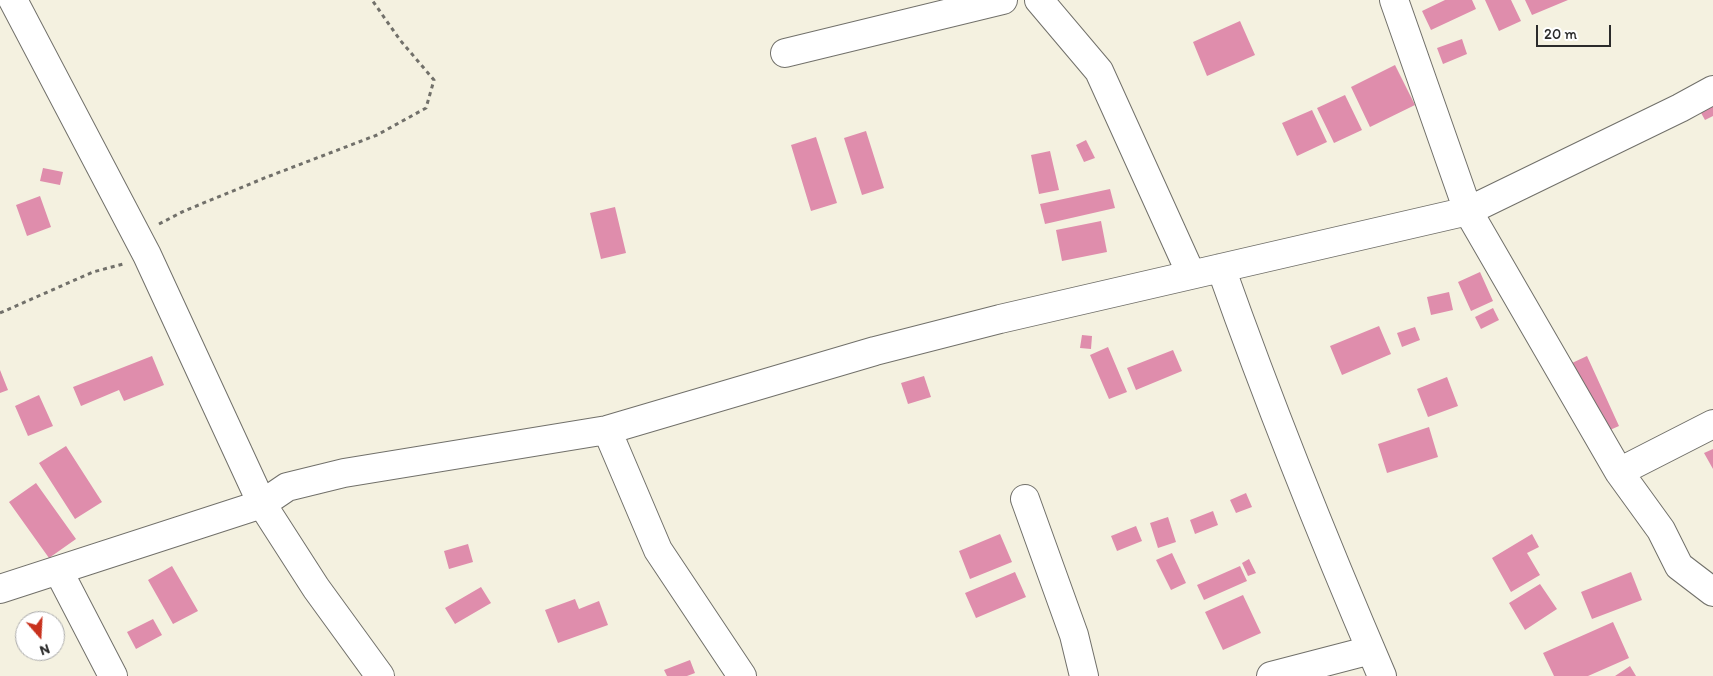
<!DOCTYPE html>
<style>
body{margin:0}
#map{position:relative;width:1713px;height:676px;overflow:hidden;background:#f4f1e0;font-family:Itim,sans-serif}
canvas{display:block}
.north{position:absolute;left:15px;top:611px;width:50px;height:50px;box-sizing:border-box;background:#fff;border:1px solid #aaa;border-radius:50%;rotate:161deg;font-size:14px;font-weight:700;line-height:20px;text-align:center;color:#2b2b2b}
.north::after{content:'';display:block;margin:auto;width:18px;height:22px;background:#c8321e;clip-path:polygon(50% 0,100% 100%,50% 72%,0 100%)}
.scale{position:absolute;left:1536px;top:25px;width:75px;height:22px;box-sizing:border-box;border:2px solid #2b2b2b;border-top:0;padding-left:6px;font-size:15px;line-height:18px;white-space:nowrap;color:#2b2b2b;-webkit-text-stroke:4px #fff;paint-order:stroke}
</style>
<div id="map">
<canvas width="1713" height="676"></canvas>
<div class="north">N</div>
<div class="scale">20 m</div>
</div>
<script>
const context = document.querySelector('canvas').getContext('2d');
context.lineJoin = 'round';
function fillPath(path, color) {
  context.fillStyle = color;
  context.fill(path, 'evenodd');
}
function trace(path, color, width, dash) {
  context.strokeStyle = color;
  context.lineWidth = width;
  context.lineCap = dash ? 'butt' : 'round';
  context.setLineDash(dash || []);
  context.stroke(path);
}
const building = new Path2D(`
 M1445 0H1472L1476 9 1431 30 1422 11Z
 M1485 0H1511L1521 21 1499 31Z
 M1525 0H1568L1532 15Z
 M1240 21 1255 55 1207 76 1193 42Z
 M1462 39 1467 54 1443 64 1437 48Z
 M1395 65 1415 105 1370 127 1351 87Z
 M1345 95 1362 130 1334 143 1317 108Z
 M1713 105V116L1705 120 1700 111Z
 M1312 110 1327 142 1297 156 1282 123Z
 M866 131 884 188 862 195 844 138Z
 M816 137 837 203 811 211 791 145Z
 M1086 140 1095 158 1084 162 1076 145Z
 M1050 151 1059 190 1039 194 1031 155Z
 M43 168 63 172 60 185 40 181Z
 M1110 189 1115 208 1045 224 1040 204Z
 M40 196 51 227 27 236 16 205Z
 M615 207 626 253 601 259 590 213Z
 M1101 221 1107 252 1062 261 1056 230Z
 M1480 272 1493 301 1471 311 1458 282Z
 M1449 292 1453 310 1431 315 1427 297Z
 M1493 308 1499 320 1481 329 1475 317Z
 M1379 326 1391 354 1342 375 1330 346Z
 M1415 327 1420 340 1402 347 1397 333Z
 M1082 335 1092 336 1091 349 1080 348Z
 M1108 347 1127 392 1109 399 1090 355Z
 M1173 350 1182 371 1136 390 1127 368Z
 M152 356 164 385 124 401 119 390 81 406 73 387Z
 M1587 356 1619 426 1603 433 1572 363Z
 M0 370 8 390 0 393Z
 M924 376 931 397 908 404 901 383Z
 M1447 377 1458 406 1428 417 1417 389Z
 M39 395 53 426 28 436 15 406Z
 M1429 427 1438 457 1387 473 1378 444Z
 M66 446 102 502 75 519 39 463Z
 M1713 449V469L1704 453Z
 M36 483 76 539 49 558 9 502Z
 M1246 493 1252 507 1236 513 1230 500Z
 M1213 511 1218 525 1195 534 1190 520Z
 M1168 517 1176 542 1158 548 1150 523Z
 M1136 526 1142 541 1117 551 1111 536Z
 M1000 534 1012 562 970 579 959 551Z
 M1532 534 1539 547 1527 553 1540 575 1511 592 1492 558Z
 M468 544 473 562 449 569 444 551Z
 M1172 553 1186 583 1171 590 1156 560Z
 M1249 559 1256 573 1248 576 1242 563Z
 M172 566 198 611 173 624 148 580Z
 M1240 566 1247 581 1204 600 1197 585Z
 M1015 572 1026 597 976 618 965 593Z
 M1631 572 1642 600 1592 619 1581 592Z
 M1540 584 1557 609 1525 630 1509 603Z
 M481 587 491 603 455 624 445 608Z
 M1243 595 1261 633 1223 650 1205 612Z
 M575 599 579 609 599 601 608 625 558 643 545 610Z
 M153 619 162 635 136 649 127 632Z
 M1613 622 1629 658 1588 676H1554L1543 653Z
 M690 660 695 673 687 676H667L664 670Z
 M1630 666 1636 676H1615Z`);
const path = new Path2D(`
 M159 224 184 211 267 177 377 135 426 108 434 80 400 40 372 0
 M0 313 93 272 123 264`);
const minor = new Path2D(`
 M13 0 147 255 262 504 316 588 380 676
 M1039 0 1099 71 1191 274
 M1394 0 1468 211 1619 472 1661 530 1679 566 1713 592
 M785 53 1003 0
 M1221 268C1270 406 1324 541 1382 676
 M607 430 658 550 742 676
 M1619 472 1713 424
 M1025 499 1074 635 1084 676
 M58 570 113 676
 M0 589 262 504 287 487 344 473 607 430 875 351 1000 319 1468 211 1680 108 1713 90
 M1271 676 1371 650`);
fillPath(building, '#df8dac');
trace(minor, '#71706a', 30);
trace(path, '#71706a', 3, [4, 4]);
trace(minor, '#fff', 28);
</script>
